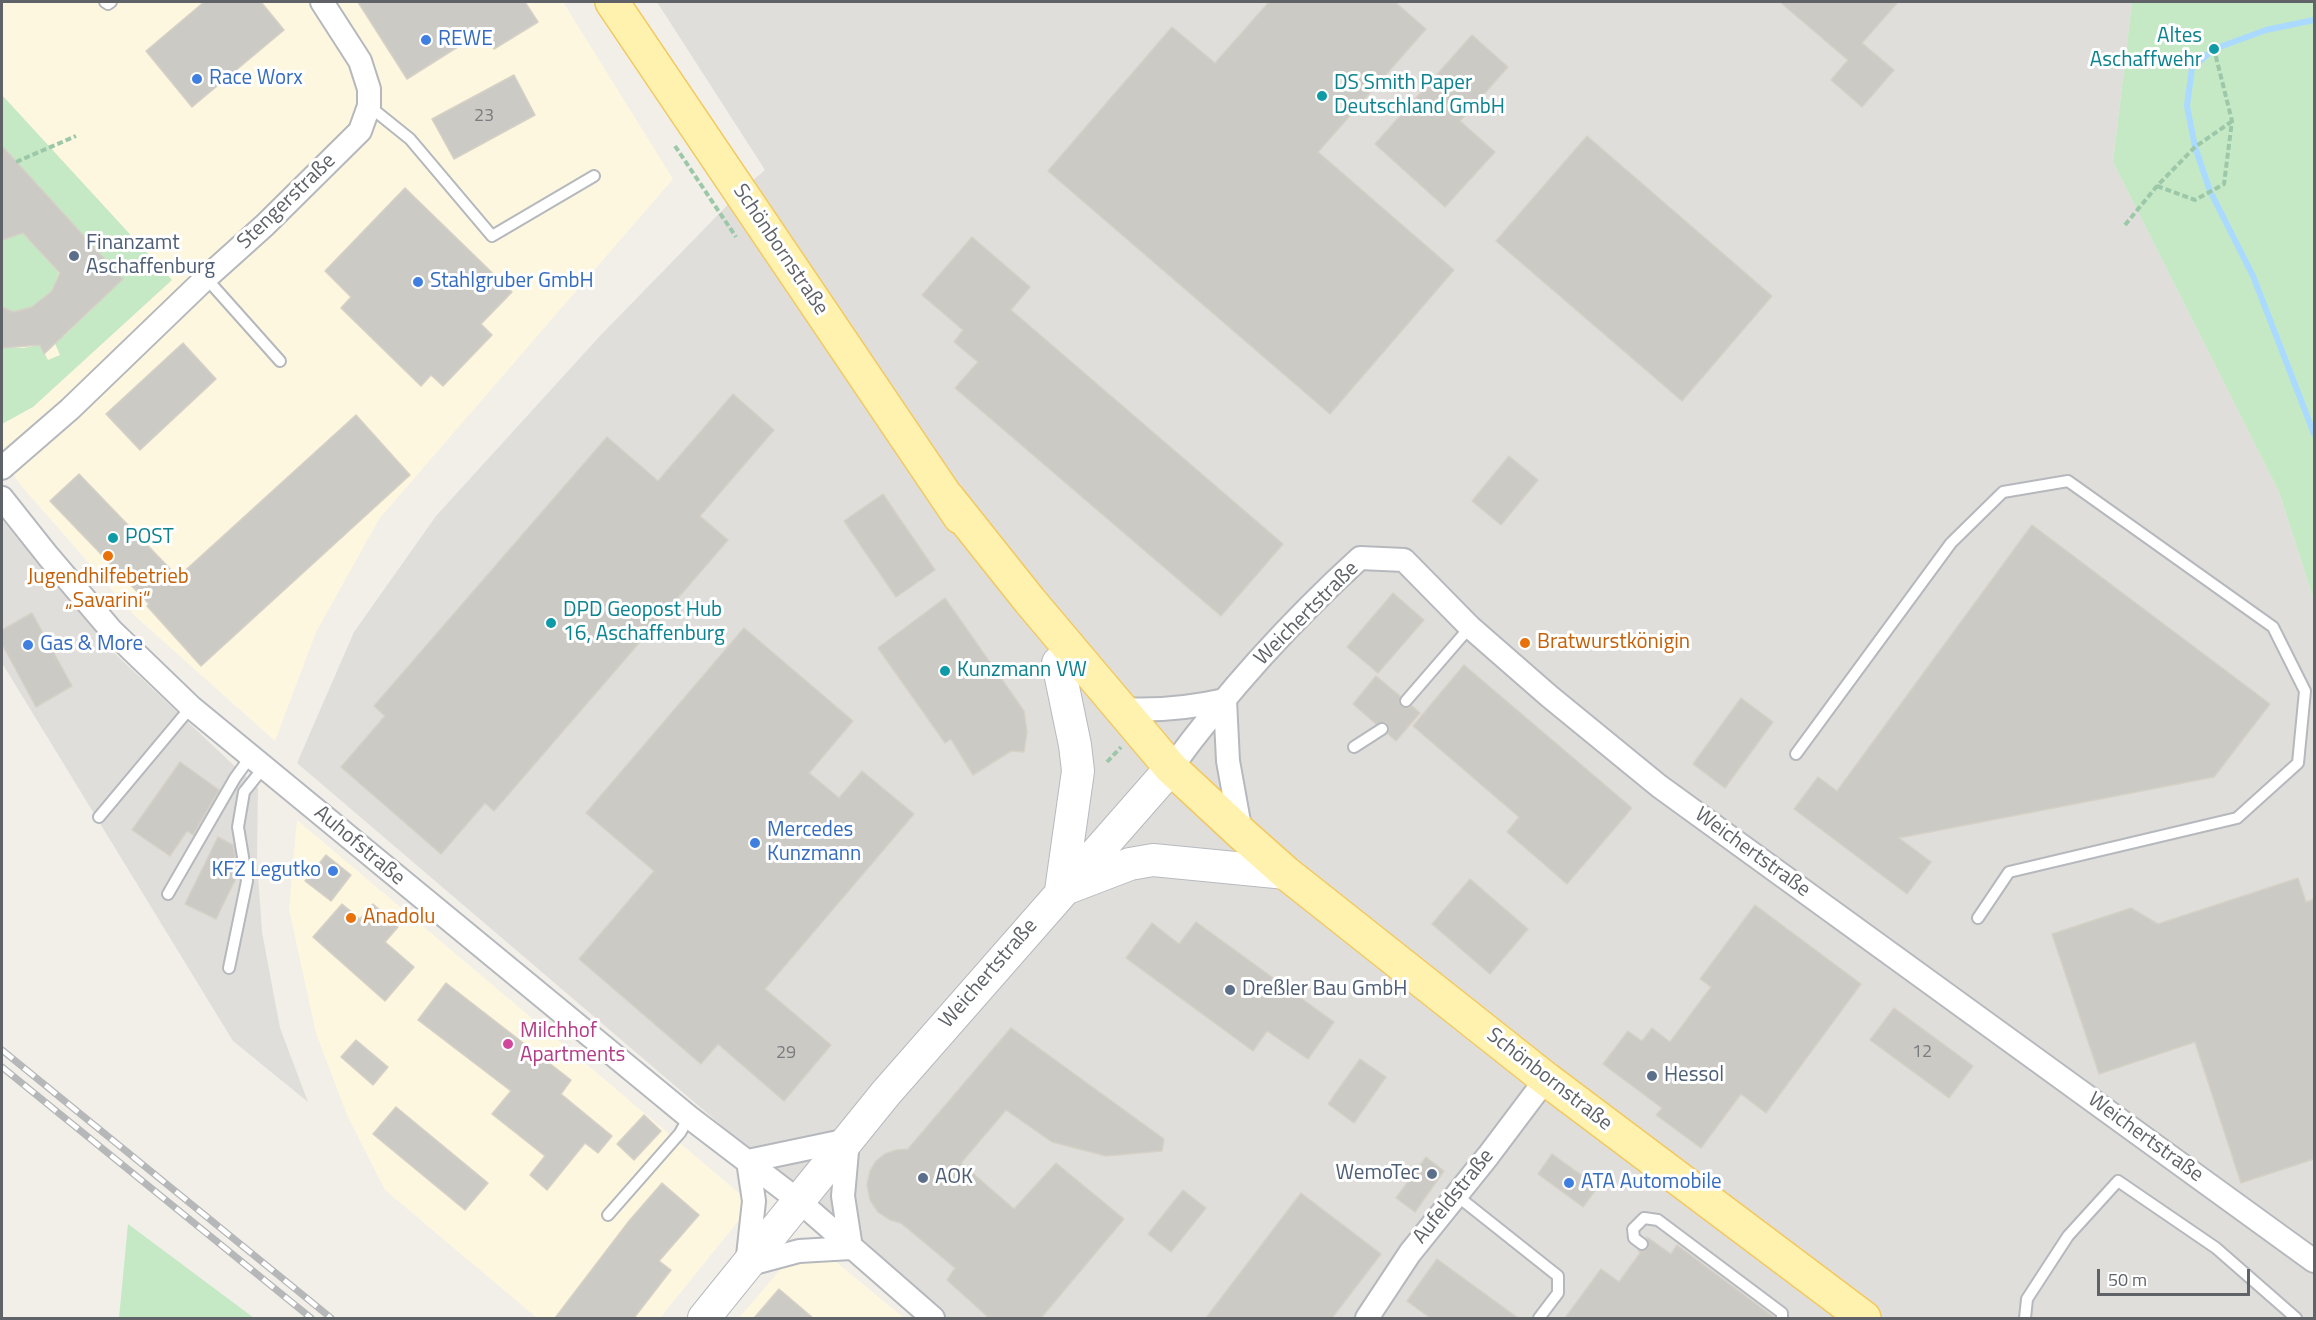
<!DOCTYPE html>
<meta charset="utf-8">
<style>
body{margin:0}
#map{position:relative;width:2316px;height:1320px;overflow:hidden;background:#f1efe8;font-family:"Titillium Web",sans-serif}
canvas{display:block}
.frame{position:absolute;inset:0;border:3px solid #5f6368;pointer-events:none}
.scale{position:absolute;left:2097px;top:1269px;width:153px;height:27px;box-sizing:border-box;border:3px solid #5f6368;border-top:0;padding-left:8px;font-size:18px;line-height:21px;white-space:nowrap;color:#5f6368;-webkit-text-stroke:4px #fff;paint-order:stroke}
</style>
<div id="map">
<canvas width="2316" height="1320"></canvas>
<div class="frame"></div>
<div class="scale">50 m</div>
</div>
<script>
const context = document.querySelector('canvas').getContext('2d');
context.lineJoin = 'round';
function fillPath(path, color) {
  context.fillStyle = color;
  context.fill(path, 'evenodd');
}
function trace(path, color, width, dash) {
  context.strokeStyle = color;
  context.lineWidth = width;
  context.lineCap = dash ? 'butt' : 'round';
  context.setLineDash(dash || []);
  context.stroke(path);
}
function write(font, color, halo, rows, align = 'center') {
  context.font = font + ' "Titillium Web",sans-serif';
  context.lineWidth = 6;
  context.setLineDash([]);
  context.textBaseline = 'middle';
  context.strokeStyle = halo;
  context.fillStyle = color;
  for (const [text, x, y, turn = 0] of rows) {
    context.save();
    context.translate(x, y);
    context.rotate((+turn || 0) * Math.PI / 180);
    context.textAlign = isNaN(turn) ? turn : align;
    if (halo) context.strokeText(text, 0, 0);
    context.fillText(text, 0, 0);
    context.restore();
  }
}
const commercial = new Path2D(`
 M2 2H563L673 179 379 519 316 632 275 741 135 616 19 483 2 458Z
 M297 820 752 1204 660 1318H537L385 1190 347 1115 316 1033 289 909Z
 M807 1238 904 1318H739Z`);
const industrial = new Path2D(`
 M657 2H2132L2113 162 2279 492 2314 600V1318H947L297 763 354 632 436 516 599 337 745 187 765 170Z
 M2 520 108 647 258 788 257 860 262 932 280 1028 308 1102 233 1041 2 663Z`);
const green = new Path2D(`
 M2132 2H2314V600L2279 492 2113 162Z
 M2 95 172 280 33 407 2 424V347L23 348 40 345 48 360 60 355 54 341 65 335 123 279 2 146Z
 M23 233 59 273 52 291 32 307 13 312 2 307V240Z
 M128 1224 254 1318H119Z`);
const stream = new Path2D(`
 M2314 20 2266 30 2214 49 2192 68 2187 106 2195 147 2210 191 2253 276 2314 434`);
const building = new Path2D(`
 M204 2H261L284 30 192 107 146 51Z
 M358 2H525L538 22 494 49 483 31 407 79Z
 M1269 2H1395L1426 29 1318 152 1454 270 1330 414 1048 171 1172 27 1215 63Z
 M1780 2H1898L1862 43 1894 70 1862 107 1831 80 1848 60Z
 M1472 35 1508 67 1460 121 1495 152 1445 207 1375 144Z
 M514 75 535 115 454 159 432 119Z
 M1587 136 1772 296 1682 401 1496 241Z
 M2 146 123 279 44 354 40 345 2 348V307L13 312 32 307 52 291 60 273 23 233 2 240Z
 M405 188 512 292 481 324 492 335 443 386 431 375 421 386 341 308 351 297 325 271Z
 M972 237 1030 287 1011 310 1283 544 1221 616 955 388 978 362 954 342 963 330 922 295Z
 M183 343 216 379 140 450 106 414Z
 M733 394 774 430 700 516 728 540 494 811 485 803 441 854 341 767 385 716 374 706 607 437 658 481Z
 M356 415 410 475 201 666 147 606 149 604 50 501 79 474 178 577Z
 M1509 456 1538 480 1501 525 1472 501Z
 M883 494 935 570 896 597 844 521Z
 M2032 525 2270 704 2214 777 1899 838 1931 862 1907 894 1794 809 1818 777 1837 791Z
 M1393 593 1424 620 1378 673 1347 647Z
 M945 598 1024 711 1027 732 1024 752 1011 751 973 775 951 739 945 743 878 648Z
 M32 613 72 686 36 707 2 644V630Z
 M744 628 853 721 809 773 839 798 862 771 914 814 765 989 831 1045 784 1101 718 1044 701 1064 579 959 654 871 586 813Z
 M1464 665 1632 808 1567 884 1507 832 1519 817 1413 726Z
 M1376 676 1400 696 1399 703 1402 707 1408 708 1412 706 1420 713 1396 741 1388 734 1389 728 1386 723 1376 724 1353 704Z
 M1741 698 1773 722 1725 788 1693 764Z
 M180 762 219 790 193 835 187 831 170 856 132 830Z
 M218 837 233 845 238 874 216 919 185 904Z
 M326 855 351 875 331 901 305 881Z
 M2298 878 2306 902 2314 899V1159L2241 1183 2195 1042 2099 1074 2052 934 2131 908 2158 924Z
 M1470 879 1528 929 1490 974 1432 924Z
 M342 904 360 919 373 904 398 927 385 942 414 967 385 1001 313 937Z
 M1755 905 1861 984 1766 1113 1741 1094 1701 1148 1656 1115 1662 1108 1603 1064 1628 1031 1642 1041 1652 1028 1670 1042 1711 987 1700 979Z
 M1196 922 1334 1022 1308 1059 1267 1031 1253 1051 1126 958 1152 923 1179 944Z
 M446 983 571 1080 561 1094 612 1136 598 1153 585 1143 547 1190 530 1175 545 1156 492 1114 511 1091 418 1020Z
 M1894 1008 1973 1066 1949 1098 1870 1040Z
 M1011 1028 1164 1139 1162 1151 1106 1156 1052 1142 1006 1110 961 1163 1014 1209 1056 1163 1124 1219 1041 1318H989L947 1280 955 1268 901 1223 890 1220 878 1212 870 1200 867 1185 870 1171 876 1161 885 1154 896 1150 908 1149Z
 M356 1040 388 1067 373 1085 341 1057Z
 M1360 1059 1386 1077 1354 1123 1328 1104Z
 M396 1107 488 1183 465 1210 373 1134Z
 M644 1115 661 1131 634 1160 617 1144Z
 M1552 1154 1598 1187 1583 1207 1538 1174Z
 M1426 1157 1444 1171 1415 1212 1396 1198Z
 M662 1183 699 1215 659 1261 671 1270 634 1318H555L629 1221Z
 M1183 1190 1206 1208 1171 1252 1148 1234Z
 M1301 1193 1381 1254 1332 1318H1206Z
 M1647 1237 1671 1254 1677 1245 1775 1318H1565L1601 1269 1619 1282 1640 1253 1638 1250 1644 1251 1648 1248Z
 M1437 1259 1518 1318H1430L1407 1301Z
 M779 1289 813 1318H754Z`);
const path = new Path2D(`
 M675 146 736 237
 M16 162 76 136
 M2157 186 2195 200 2224 184 2232 121 2214 49
 M2125 225 2157 186 2195 147 2231 122
 M1107 762 1121 747`);
const service = new Path2D(`
 M105 2 108 4 111 2
 M369 106 410 139 492 236 594 176
 M206 278 280 361
 M1406 701 1470 627
 M1354 747 1382 729
 M1796 754 1951 543 2003 492 2068 481 2273 627 2305 691 2298 763 2237 818 2009 872 1978 918
 M99 817 191 707
 M168 894 235 778 251 756
 M229 968 247 881 238 827 244 792 264 767
 M1456 1195 1558 1276V1293L1539 1318
 M608 1215 680 1133 689 1117
 M1642 1244 1634 1238 1633 1229 1644 1218 1658 1220 1782 1313V1318
 M2025 1318 2027 1299 2068 1236 2118 1181 2216 1248 2296 1318`);
const minor = new Path2D(`
 M2 468 70 409 206 278 265 225 360 131 369 106V89L360 61 322 2
 M2 498 48 556 111 630 191 707 689 1117 799 1201 933 1318
 M1225 700 1228 761 1241 833
 M1121 709C1157 711 1190 708 1225 700
 M1171 768C1226 693 1291 621 1360 558L1404 560 1470 627 1549 696 1659 786 2314 1261
 M748 1161 754 1201 747 1265 799 1251 851 1248
 M748 1161 848 1140 843 1196 851 1248
 M1367 1318 1410 1253 1488 1156 1546 1079`);
const secondary = new Path2D(`
 M1058 663 1075 745 1078 771 1061 891
 M1070 887 1130 864 1153 860 1286 873
 M704 1318 886 1093 1171 768`);
const primary = new Path2D(`
 M612 2 960 517
 M948 498 1030 601 1171 768 1241 833 1286 873 1546 1079 1864 1318`);
const rail = new Path2D(`
 M2 1050 331 1318
 M2 1067 311 1318`);
const markers = [
 [426,40,6,"#3f7fe0"],
 [2214,49,6,"#0f9aa8"],
 [197,79,6,"#3f7fe0"],
 [1322,96,6,"#0f9aa8"],
 [74,256,6,"#5c6f8a"],
 [418,282,6,"#3f7fe0"],
 [113,538,6,"#0f9aa8"],
 [108,556,6,"#e8710a"],
 [551,623,6,"#0f9aa8"],
 [1525,643,6,"#e8710a"],
 [28,645,6,"#3f7fe0"],
 [945,671,6,"#0f9aa8"],
 [755,843,6,"#3f7fe0"],
 [333,871,6,"#3f7fe0"],
 [351,918,6,"#e8710a"],
 [1230,990,6,"#5c6f8a"],
 [508,1044,6,"#d1479c"],
 [1652,1076,6,"#5c6f8a"],
 [1432,1174,6,"#5c6f8a"],
 [923,1178,6,"#5c6f8a"],
 [1569,1183,6,"#3f7fe0"]
];
const numberNames = [
 ["23",484,117],
 ["12",1922,1053],
 ["29",786,1054]
];
const cultureNames = [
 ["Altes",2202,37,"right"],
 ["Aschaffwehr",2202,61,"right"],
 ["DS Smith Paper",1334,84],
 ["Deutschland GmbH",1334,108],
 ["POST",125,538],
 ["DPD Geopost Hub",563,611],
 ["16, Aschaffenburg",563,635],
 ["Kunzmann VW",957,671]
];
const shopNames = [
 ["REWE",438,40],
 ["Race Worx",209,79],
 ["Stahlgruber GmbH",430,282],
 ["Gas & More",40,645],
 ["Mercedes",767,831],
 ["Kunzmann",767,855],
 ["KFZ Legutko",321,871,"right"],
 ["ATA Automobile",1581,1183]
];
const streetNames = [
 ["Stengerstraße",287,202,-44],
 ["Schönbornstraße",780,250,56],
 ["Weichertstraße",1307,614,-45],
 ["Auhofstraße",359,846,40],
 ["Weichertstraße",1752,853,36],
 ["Weichertstraße",989,974,-49],
 ["Schönbornstraße",1549,1080,38],
 ["Weichertstraße",2145,1138,36],
 ["Aufeldstraße",1454,1197,-51]
];
const serviceNames = [
 ["Finanzamt",86,244],
 ["Aschaffenburg",86,268],
 ["Dreßler Bau GmbH",1242,990],
 ["Hessol",1664,1076],
 ["WemoTec",1420,1174,"right"],
 ["AOK",935,1178]
];
const foodNames = [
 ["Jugendhilfebetrieb",108,578,"center"],
 ["„Savarini“",108,602,"center"],
 ["Bratwurstkönigin",1537,643],
 ["Anadolu",363,918]
];
const hotelNames = [
 ["Milchhof",520,1032],
 ["Apartments",520,1056]
];
fillPath(commercial, '#fef7e0');
fillPath(industrial, '#e0deda');
fillPath(green, '#c5e8c5');
trace(stream, '#aadaff', 6);
fillPath(building, '#cccac5');
trace(building, '#d6d1c6', 1.5);
trace(service, '#b5b8bc', 14);
trace(minor, '#b5b8bc', 26);
trace(secondary, '#b6babf', 34);
trace(primary, '#f2c960', 36);
trace(path, '#9cc7a9', 4, [6, 3]);
trace(service, '#fff', 10);
trace(minor, '#fff', 22);
trace(secondary, '#fff', 32);
trace(primary, '#fff2af', 33);
trace(rail, '#b6b7b8', 7);
trace(rail, '#fff', 4.5, [14]);
for (const [x, y, r, color] of markers) {
  const dot = new Path2D();
  dot.arc(x, y, r, 0, 2 * Math.PI);
  context.fillStyle = color;
  context.fill(dot);
  trace(dot, '#fff', 2);
}
write('18px', '#7a7d7f', null, numberNames);
write('21px', '#0d838f', '#fff', cultureNames, 'left');
write('21px', '#366cbe', '#fff', shopNames, 'left');
write('21px', '#5f6368', '#fff', streetNames);
write('21px', '#4e5e75', '#fff', serviceNames, 'left');
write('21px', '#c56008', '#fff', foodNames, 'left');
write('21px', '#b23c85', '#fff', hotelNames, 'left');
</script>
